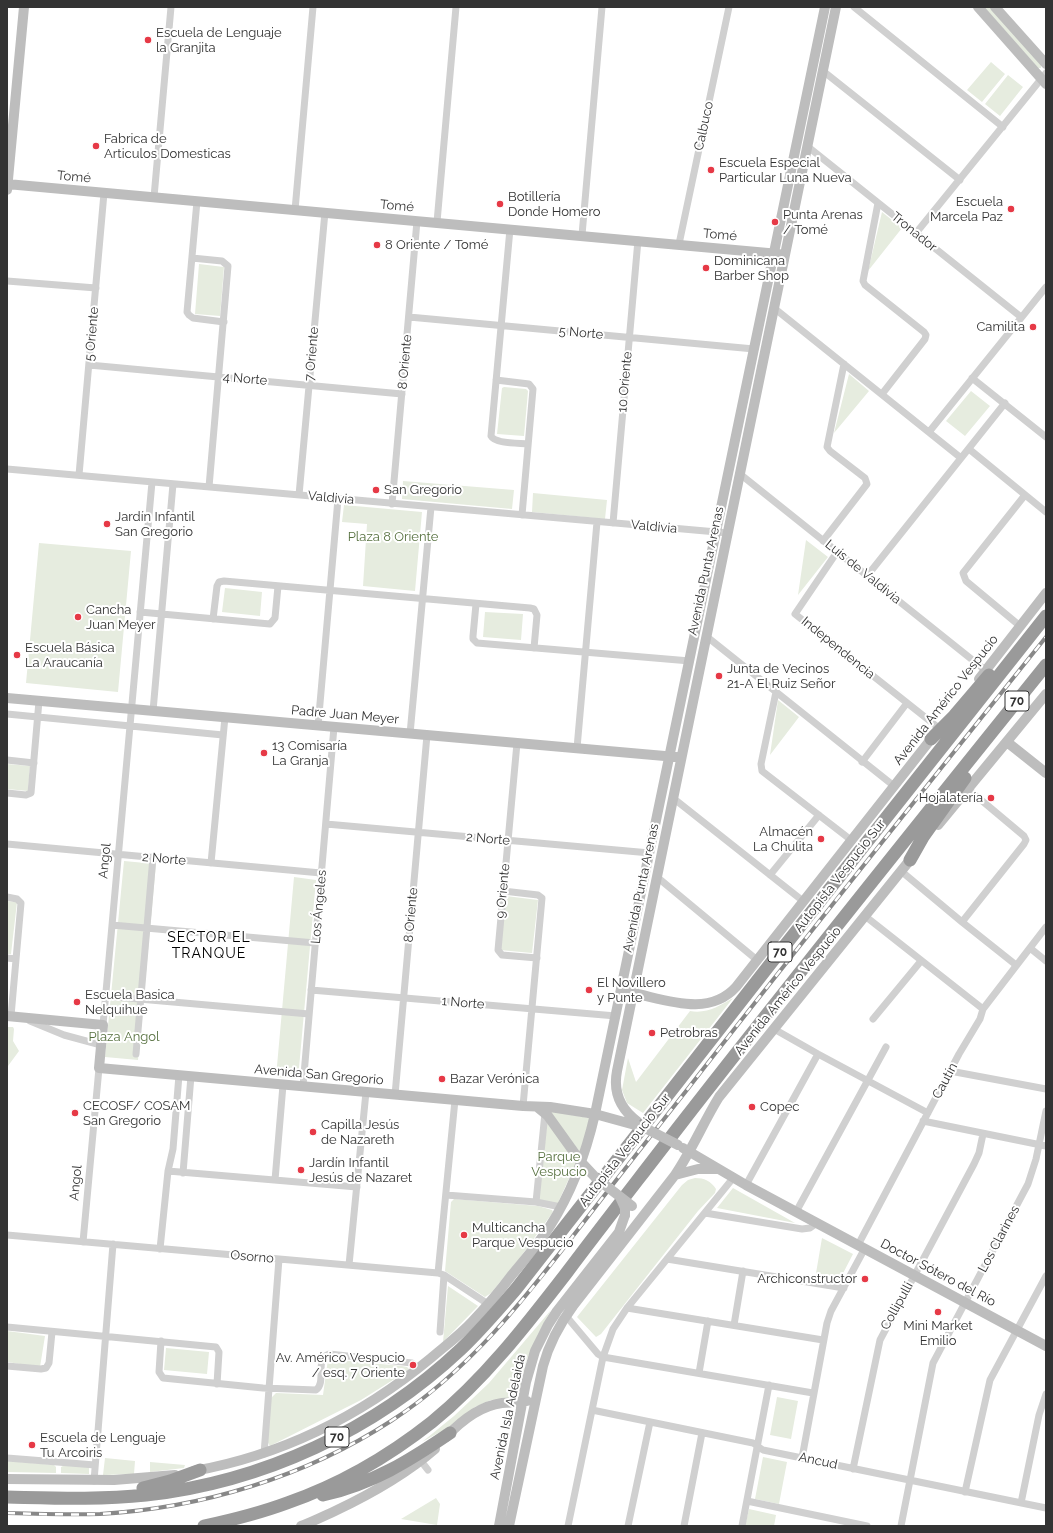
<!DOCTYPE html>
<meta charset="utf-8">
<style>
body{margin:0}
#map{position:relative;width:1053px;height:1533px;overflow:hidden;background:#fff;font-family:Raleway,sans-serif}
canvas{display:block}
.frame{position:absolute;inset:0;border:8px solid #333;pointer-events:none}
</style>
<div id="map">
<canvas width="1053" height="1533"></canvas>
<div class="frame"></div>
</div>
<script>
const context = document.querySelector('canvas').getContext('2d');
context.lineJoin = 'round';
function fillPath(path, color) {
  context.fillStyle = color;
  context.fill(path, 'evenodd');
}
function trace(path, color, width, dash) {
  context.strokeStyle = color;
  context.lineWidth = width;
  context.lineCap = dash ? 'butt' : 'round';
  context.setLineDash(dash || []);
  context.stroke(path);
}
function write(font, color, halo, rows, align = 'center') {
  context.font = font + ' Raleway,sans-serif';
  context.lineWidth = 4;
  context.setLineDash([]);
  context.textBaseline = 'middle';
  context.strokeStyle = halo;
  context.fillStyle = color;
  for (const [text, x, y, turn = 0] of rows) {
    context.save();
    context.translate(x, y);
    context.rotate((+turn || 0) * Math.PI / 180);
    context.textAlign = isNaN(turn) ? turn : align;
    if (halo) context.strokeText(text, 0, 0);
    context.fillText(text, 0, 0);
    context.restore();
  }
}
const green = new Path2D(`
 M984 7H990L1041 65V68H1038Z
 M991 62 1005 74 982 102 967 90Z
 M1008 75 1023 87 1000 116 985 104Z
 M882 212 902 228 868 271Z
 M199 264 224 267 220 316 195 314Z
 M849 374 869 391 834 433Z
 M504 387 526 389 528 391 524 436 497 434 502 388Z
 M971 391 990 406 965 436 946 421Z
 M403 481 514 490 512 509 402 499Z
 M533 493 607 500 605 519 532 512Z
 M344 505 422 512 415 591 363 586 367 524 342 522Z
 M806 540 828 557 798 595Z
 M39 543 131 551 118 692 26 683Z
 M225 588 262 592 260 616 222 612Z
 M485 612 523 614 521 640 483 637Z
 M778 700 799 717 770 755Z
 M7 764 30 766 28 791 7 789Z
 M124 861 156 864 138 1060 105 1057Z
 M294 877 316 880 298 1079 276 1077Z
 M506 896 538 900 532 953 500 950Z
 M7 901 17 902 11 954H7Z
 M733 998 643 1113 627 1103 622 1090 628 1058 636 1082 690 1011C707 1014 719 1006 733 998Z
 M7 1027H13L14 1029 13 1041 19 1051 8 1066Z
 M549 1111 589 1118 590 1120 580 1152Z
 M547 1123 574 1157 576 1163 557 1205 539 1201Z
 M695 1178C704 1178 711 1181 716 1189L715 1193 698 1211 601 1334 596 1337 577 1317 682 1185 688 1180Z
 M733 1188 795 1223 717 1208Z
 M454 1199 538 1206 552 1210 553 1212 519 1259 491 1293 485 1297 445 1271 451 1202Z
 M822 1238 853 1254 838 1283 815 1279Z
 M448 1286 478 1306 443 1342Z
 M551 1310 538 1334 527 1359 518 1398 491 1400 475 1407 460 1421 422 1442 454 1416 489 1383Z
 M7 1331 45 1336 40 1367 7 1362Z
 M166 1348 209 1352 207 1374 164 1370Z
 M328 1359 402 1366 407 1367 409 1369 404 1373 361 1400 270 1446 267 1441 270 1399 276 1393 323 1395Z
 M777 1397 798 1401 791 1439 770 1435Z
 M763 1457 787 1462 779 1504 755 1499Z
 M105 1458 135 1461 134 1474 103 1475Z
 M8 1461 54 1465 56 1467V1473L7 1472V1463Z
 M150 1462 185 1465 184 1468 150 1472Z
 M65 1465 89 1467V1474L61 1473V1467Z
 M436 1498 440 1504 437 1525 401 1519Z
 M749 1509 776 1515 774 1526H745Z`);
const street = new Path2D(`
 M854 7 1003 127
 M823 71 960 180
 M807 146 1021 317
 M154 197 171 7
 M197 201 187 312 189 315 193 318 224 322
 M878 203 863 281 865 285 924 332 926 335 925 339 882 394
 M295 210 313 7
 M437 222 456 7
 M510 229 491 436C495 444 519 443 528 444
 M916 233 1046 73
 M582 235 602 7
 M679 244 729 7
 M192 258 222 261 228 266 209 487
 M7 281 96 288
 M774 308 961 458
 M409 317 754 349
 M89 365 402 394
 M972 378 1046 437
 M496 380 529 384 533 389 522 515
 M929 432 1046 287
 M969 449 1046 512
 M7 469 728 533
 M740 474 985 670
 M79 475 104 193
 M299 495 325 212
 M392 504 417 221
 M613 523 638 240
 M823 541 867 484 865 478 830 451 827 447 844 364
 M837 552 795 614 940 729
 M867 576 1005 403
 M476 604 473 636V639L477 643 690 661
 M140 612 270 624 275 618 278 586
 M213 619 217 586 219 582 224 581 530 608 534 609 537 615 534 648
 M1020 626 966 581 963 573 1025 495
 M706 636 894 786
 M776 692 761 764 762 771 851 840
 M153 711 173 484
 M7 714 223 735
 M318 726 338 499
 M410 734 431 507
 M517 743 498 950 502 955 537 958
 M577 748 597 522
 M7 760 34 763
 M862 762 907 703
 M7 793 26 795 31 793 39 701
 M673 798 803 901
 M326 824 650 853
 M7 844 321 873
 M211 863 225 717
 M901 871 962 922 1016 965
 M770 875 819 815
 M657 877 757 960
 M503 891 538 895 542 898 523 1106
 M7 897 17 899 21 903 11 1016
 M865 916 983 1009
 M962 922 1024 844 1026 840 1024 836 968 789
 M112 925 315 943
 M1030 948 1046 961
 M7 958 16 959
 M311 990 616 1016
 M105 996 309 1014
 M873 1019 921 961
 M30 1021 64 1035 101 1045
 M103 1025 152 482
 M774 1029 818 1054 928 1113
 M136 1054 153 857
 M950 1071 1046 1089
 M303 1086 334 727
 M395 1095 427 735
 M923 1121 1046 1146
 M168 1171 357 1187
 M183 1173 191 1076
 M275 1180 283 1085
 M746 1185 818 1054
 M446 1195 536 1202 561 1207
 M536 1202 545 1113
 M796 1212 886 1047
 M705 1213 802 1229 810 1228 817 1223
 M7 1235 438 1273 444 1275 488 1304
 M83 1242 99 1068
 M858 1245 959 1054 980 1019 983 1009 1046 927
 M160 1249 168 1171 173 1149 179 1075
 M667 1259 844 1288
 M349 1265 366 1092
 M438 1273 455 1100
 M627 1308 823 1340
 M566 1316 598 1354 603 1357 813 1393
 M734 1325 743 1271
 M7 1327 216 1347 219 1352 217 1384
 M440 1332 444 1275
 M161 1341 159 1372 163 1378 263 1388 316 1390C327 1382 314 1359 329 1354L412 1363
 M7 1366 41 1369 46 1368 49 1363 52 1332
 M699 1373 708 1321
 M592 1410 753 1443 763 1450 1046 1508
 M264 1454 279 1259
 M7 1458 95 1465
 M802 1458 827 1323 831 1311 865 1248
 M421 1461 428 1470
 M853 1469 880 1340 974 1164 979 1153 983 1134
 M94 1481 113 1244
 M965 1492 990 1380 1046 1276
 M747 1501 867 1526
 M1021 1503 1039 1415 1046 1394
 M568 1526 603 1357 613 1329 627 1308 734 1177
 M628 1526 650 1422
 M684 1526 702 1433
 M742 1526 769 1385
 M901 1526 933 1363 1028 1184 1036 1159 1046 1111`);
const secondary = new Path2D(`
 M978 7 1046 84
 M995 7 1046 64
 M7 184 779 254
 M7 190 24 7
 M979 679 1046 593
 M7 698 676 757
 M1007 742 1046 773
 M938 825 1046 694
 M626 994 633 993C667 1000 709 1017 736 987L935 734
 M7 1016 103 1025 99 1068 523 1106 550 1107 595 1114 635 1125
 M537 1107 548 1116 581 1162 596 1178
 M638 1122C620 1109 613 1092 617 1071L836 7
 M683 1148 746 1185 1046 1346
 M675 1175 698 1169H718
 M446 1437C461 1421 479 1406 502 1403 510 1402 519 1403 527 1401
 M194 1471C283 1455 362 1415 431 1358 445 1346 460 1335 472 1322 486 1307 499 1292 511 1276 525 1259 539 1243 550 1226 572 1192 586 1153 595 1114L825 7
 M7 1479 114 1480 175 1475
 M301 1526C312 1522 324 1516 335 1511 371 1494 405 1475 435 1449
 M499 1526 526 1382 535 1351 548 1325 557 1311 619 1232 625 1215
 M509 1526 543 1366C549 1344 559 1325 573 1306L675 1175C692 1150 703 1123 719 1097L914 855`);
const highway = new Path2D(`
 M931 739 954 716 989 675
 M910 860 923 837 965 778
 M143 1488 170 1481 200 1470
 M323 1495C372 1484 409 1461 450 1433
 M7 1497C53 1498 99 1500 146 1495 263 1482 375 1430 461 1349 481 1330 498 1310 516 1289L771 963 1046 616
 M204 1526C232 1520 260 1513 287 1503 339 1485 389 1456 432 1422 485 1379 527 1324 568 1271 604 1223 641 1176 677 1129 798 973 922 819 1046 665`);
const rail = new Path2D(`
 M7 1513C38 1514 69 1515 100 1514 202 1508 305 1477 391 1421 470 1370 523 1301 580 1227 616 1180 653 1133 690 1086 807 935 927 786 1046 637`);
const secondaryBridge = new Path2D(`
 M635 1125 647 1129 678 1145
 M596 1178 632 1206
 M620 1197 625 1208V1215`);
const markers = [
 [148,40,4,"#e63946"],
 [96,146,4,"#e63946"],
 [711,170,4,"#e63946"],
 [500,204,4,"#e63946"],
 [1011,209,4,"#e63946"],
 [775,222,4,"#e63946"],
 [377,245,4,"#e63946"],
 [706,268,4,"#e63946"],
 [1033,327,4,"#e63946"],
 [376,490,4,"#e63946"],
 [107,524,4,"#e63946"],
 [78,617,4,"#e63946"],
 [17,655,4,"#e63946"],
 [719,676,4,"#e63946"],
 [264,753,4,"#e63946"],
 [991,798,4,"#e63946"],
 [821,839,4,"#e63946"],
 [589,990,4,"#e63946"],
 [77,1002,4,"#e63946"],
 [652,1033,4,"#e63946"],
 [442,1079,4,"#e63946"],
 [752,1107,4,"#e63946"],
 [75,1113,4,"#e63946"],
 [313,1132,4,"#e63946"],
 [301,1170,4,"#e63946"],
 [464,1235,4,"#e63946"],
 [865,1279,4,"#e63946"],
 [938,1312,4,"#e63946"],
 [413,1365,4,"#e63946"],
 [32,1445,4,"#e63946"]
];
const shields = [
 [1017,701,24],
 [780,952,24],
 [337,1437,24]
];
const shieldNames = [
 ["70",1017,701],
 ["70",780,952],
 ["70",337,1437]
];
const poiNames = [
 ["Escuela de Lenguaje",156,33],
 ["la Granjita",156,48],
 ["Fabrica de",104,139],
 ["Articulos Domesticas",104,154],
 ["Escuela Especial",719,163],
 ["Particular Luna Nueva",719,178],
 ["Botillería",508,197],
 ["Donde Homero",508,212],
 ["Escuela",1003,202,"right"],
 ["Marcela Paz",1003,217,"right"],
 ["Punta Arenas",783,215],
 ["/ Tomé",783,230],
 ["8 Oriente / Tomé",385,245],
 ["Dominicana",714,261],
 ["Barber Shop",714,276],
 ["Camilita",1025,327,"right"],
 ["San Gregorio",384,490],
 ["Jardín Infantil",115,517],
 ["San Gregorio",115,532],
 ["Cancha",86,610],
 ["Juan Meyer",86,625],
 ["Escuela Básica",25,648],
 ["La Araucanía",25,663],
 ["Junta de Vecinos",727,669],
 ["21-A El Ruiz Señor",727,684],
 ["13 Comisaría",272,746],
 ["La Granja",272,761],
 ["Hojalatería",983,798,"right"],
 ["Almacén",813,832,"right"],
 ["La Chulita",813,847,"right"],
 ["El Novillero",597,983],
 ["y Punte",597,998],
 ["Escuela Basica",85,995],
 ["Nelquihue",85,1010],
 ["Petrobras",660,1033],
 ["Bazar Verónica",450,1079],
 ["CECOSF/ COSAM",83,1106],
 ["San Gregorio",83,1121],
 ["Copec",760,1107],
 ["Capilla Jesús",321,1125],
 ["de Nazareth",321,1140],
 ["Jardín Infantil",309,1163],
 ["Jesús de Nazaret",309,1178],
 ["Multicancha",472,1228],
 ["Parque Vespucio",472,1243],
 ["Archiconstructor",857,1279,"right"],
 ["Mini Market",938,1326,"center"],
 ["Emilio",938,1341,"center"],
 ["Av. Américo Vespucio",405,1358,"right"],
 ["/ esq. 7 Oriente",405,1373,"right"],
 ["Escuela de Lenguaje",40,1438],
 ["Tu Arcoiris",40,1453]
];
const streetNames = [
 ["Calbuco",704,126,-78],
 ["Tomé",74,177,5],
 ["Tomé",397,206,5],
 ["Tronador",914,232,39],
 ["Tomé",720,235,5],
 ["5 Norte",581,333,5],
 ["5 Oriente",92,334,-85],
 ["7 Oriente",312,354,-85],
 ["8 Oriente",405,362,-85],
 ["4 Norte",245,379,5],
 ["10 Oriente",625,382,-85],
 ["Valdivia",331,498,5],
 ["Valdivia",654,527,5],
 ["Avenida Punta Arenas",706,571,-78],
 ["Luis de Valdivia",863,572,39],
 ["Independencia",838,648,39],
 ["Avenida Américo Vespucio",946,700,-52],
 ["Padre Juan Meyer",345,715,5],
 ["2 Norte",488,839,5],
 ["2 Norte",164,859,5],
 ["Angol",105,861,-85],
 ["Autopista Vespucio Sur",840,876,-52],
 ["Avenida Punta Arenas",641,888,-78],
 ["9 Oriente",503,891,-85],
 ["Los Ángeles",319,907,-85],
 ["8 Oriente",411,915,-85],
 ["Avenida Américo Vespucio",788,991,-51],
 ["1 Norte",463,1003,5],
 ["Avenida San Gregorio",319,1075,5],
 ["Cautín",945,1081,-62],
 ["Autopista Vespucio Sur",625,1150,-52],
 ["Angol",76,1183,-85],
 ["Los Clarines",999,1239,-62],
 ["Osorno",252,1257,5],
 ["Doctor Sótero del Río",938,1273,28],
 ["Collipulli",897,1306,-61],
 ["Avenida Isla Adelaida",508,1417,-78],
 ["Ancud",818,1461,12]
];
const parkNames = [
 ["Plaza 8 Oriente",393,537],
 ["Plaza Angol",124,1037],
 ["Parque",559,1157],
 ["Vespucio",559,1172]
];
const neighbourhoodNames = [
 ["SECTOR EL",209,938],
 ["TRANQUE",209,954]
];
fillPath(green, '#e6ecdf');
trace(street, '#d0d0d0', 7);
trace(secondary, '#bdbdbd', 10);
trace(highway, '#9a9a9a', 13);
trace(rail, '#888', 4);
trace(rail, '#fff', 2.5, [8]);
trace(secondaryBridge, '#bdbdbd', 10);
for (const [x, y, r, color] of markers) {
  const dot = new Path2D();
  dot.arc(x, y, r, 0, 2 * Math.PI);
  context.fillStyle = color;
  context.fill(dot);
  trace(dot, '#fff', 1.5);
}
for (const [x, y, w] of shields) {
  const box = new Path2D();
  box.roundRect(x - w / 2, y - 10, w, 20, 3);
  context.fillStyle = '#fff';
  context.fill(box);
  trace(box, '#333', 1);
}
write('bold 12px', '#333', null, shieldNames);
write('13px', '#333', '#fff', poiNames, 'left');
write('13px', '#333', '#fff', streetNames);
write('13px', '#56703f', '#fff', parkNames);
context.letterSpacing = '1px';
write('14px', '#000', '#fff', neighbourhoodNames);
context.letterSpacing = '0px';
</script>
